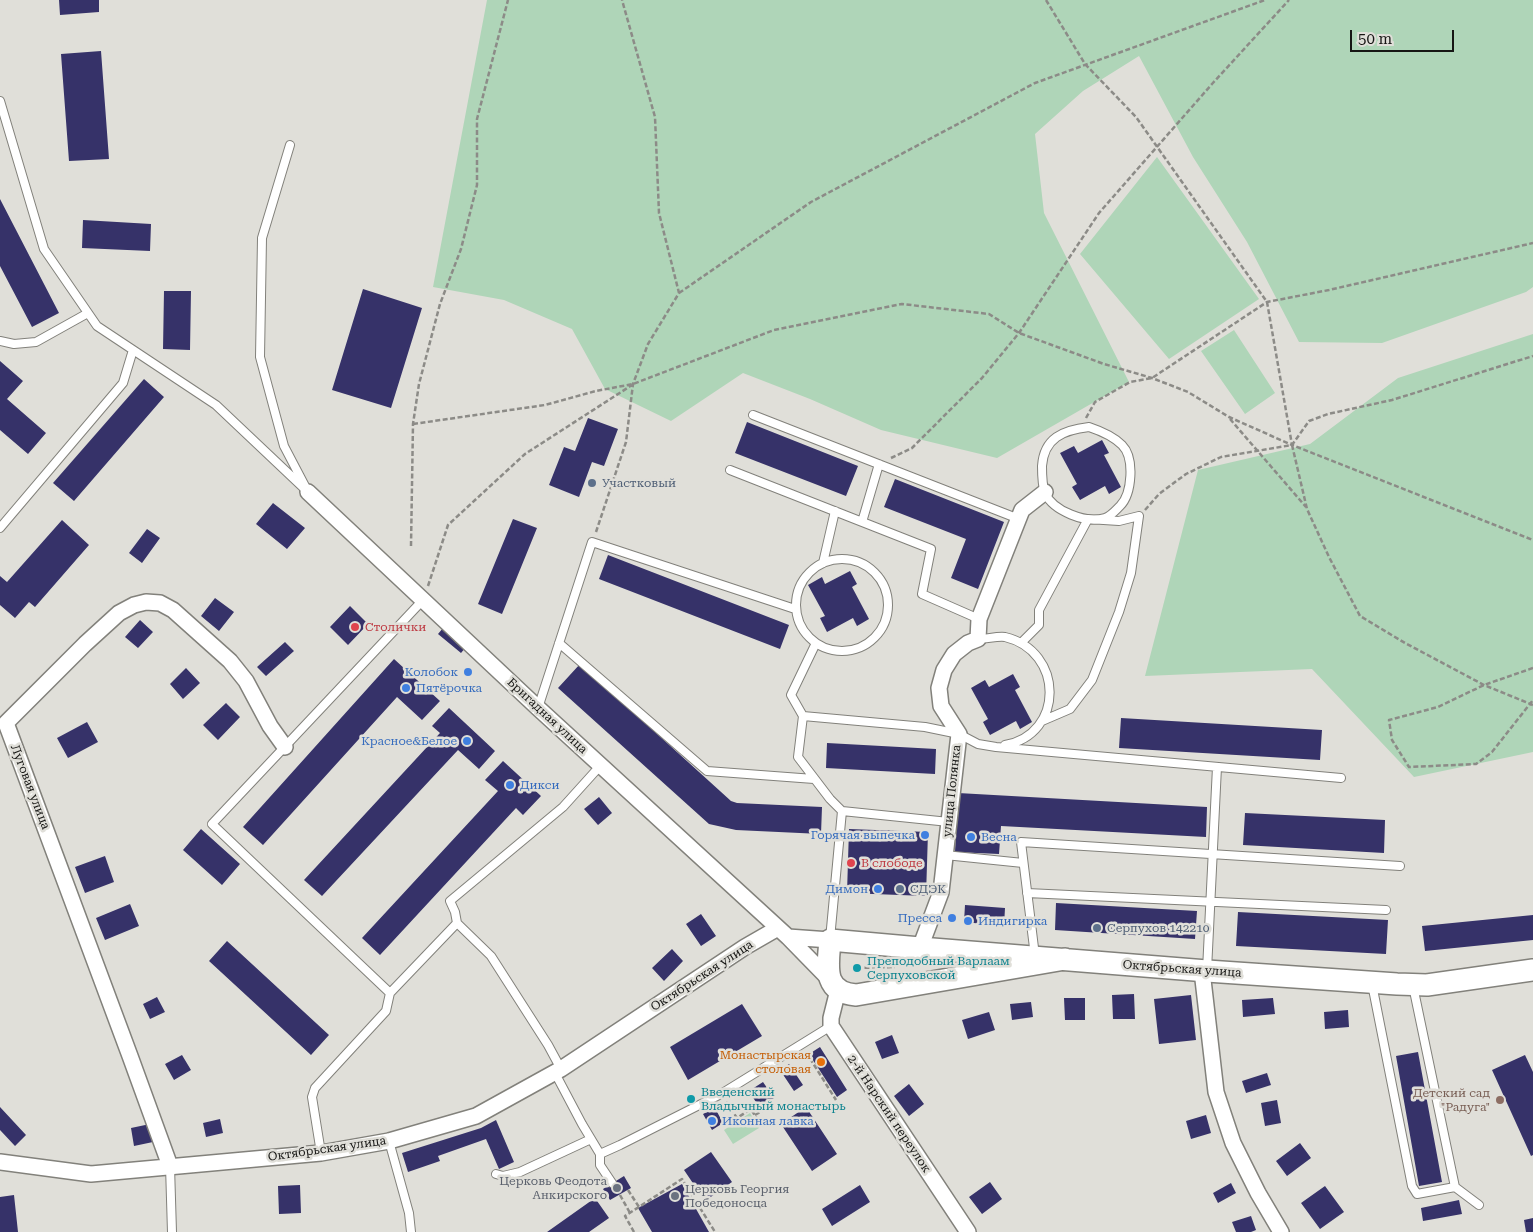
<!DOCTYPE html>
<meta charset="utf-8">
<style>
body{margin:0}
#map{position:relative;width:1533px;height:1232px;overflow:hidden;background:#e0dfd9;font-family:"Roboto Serif",serif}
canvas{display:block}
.scale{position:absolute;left:1350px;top:30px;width:104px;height:22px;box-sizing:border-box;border:2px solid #161614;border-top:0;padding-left:6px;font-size:15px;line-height:18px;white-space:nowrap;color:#161614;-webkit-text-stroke:4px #e0dfd9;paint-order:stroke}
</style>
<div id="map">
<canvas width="1533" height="1232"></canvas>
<div class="scale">50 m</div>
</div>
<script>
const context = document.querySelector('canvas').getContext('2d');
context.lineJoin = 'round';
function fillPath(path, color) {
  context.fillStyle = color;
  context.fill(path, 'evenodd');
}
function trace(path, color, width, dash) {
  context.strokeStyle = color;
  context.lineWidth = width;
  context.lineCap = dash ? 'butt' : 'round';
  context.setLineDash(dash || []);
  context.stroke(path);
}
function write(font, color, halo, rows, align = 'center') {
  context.font = font + ' "Roboto Serif",serif';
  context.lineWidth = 5;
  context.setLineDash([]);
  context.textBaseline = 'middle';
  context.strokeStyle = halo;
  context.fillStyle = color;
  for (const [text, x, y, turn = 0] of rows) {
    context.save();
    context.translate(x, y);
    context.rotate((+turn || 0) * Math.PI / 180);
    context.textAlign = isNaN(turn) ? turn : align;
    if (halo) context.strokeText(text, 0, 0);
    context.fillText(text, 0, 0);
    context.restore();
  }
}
const green = new Path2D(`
 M487 0H1533V287L1526 292 1382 343 1299 342 1247 242 1193 157 1139 56 1083 91 1035 134 1044 213 1129 382 997 458 881 430 810 399 743 373 671 421 605 389 572 329 504 300 433 287Z
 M1157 157 1259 299 1169 359 1080 254Z
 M1234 330 1275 393 1245 414 1201 351Z
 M1533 334V752L1414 777 1312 669 1145 676 1198 470 1310 444 1398 378Z
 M750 1113 759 1128 733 1144 724 1130Z`);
const building = new Path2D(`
 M59 0H99V12L60 15Z
 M101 51 109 159 69 161 61 54Z
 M0 199 59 313 32 327 0 266Z
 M83 220 151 224 150 251 82 248Z
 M363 289 422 308 391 408 332 390Z
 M164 291H191L190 350 163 349Z
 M0 361 23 381 7 399 46 433 28 454 0 430Z
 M144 379 164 397 74 501 53 483Z
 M588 418 618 429 604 466 592 462 579 497 549 485 564 447 575 451Z
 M747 422 858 466 846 496 735 453Z
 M1102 440 1109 453 1104 455 1121 487 1109 494 1105 486 1080 500 1072 487 1077 484 1060 453 1074 446 1078 453Z
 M895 479 1004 522 978 589 951 578 966 539 884 507Z
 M273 503 305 528 287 549 256 524Z
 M513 519 537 528 502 614 478 604Z
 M62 520 89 545 35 607 29 602 15 618 0 605V576L7 582Z
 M147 529 160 538 142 563 129 553Z
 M608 555 789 625 780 649 599 579Z
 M850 571 857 584 852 587 869 619 857 626 853 618 827 632 820 618 825 616 808 585 822 577 825 584Z
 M215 598 234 612 219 631 201 616Z
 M350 606 368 624 348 645 330 627Z
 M140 620 153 632 138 648 125 637Z
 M443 628 466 647 461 653 438 634Z
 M285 642 294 651 266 676 257 667Z
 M394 659 440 701 422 720 397 697 263 845 243 827Z
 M580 664 731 801 737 803 822 807 821 834 736 830 709 824 558 688Z
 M186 668 200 683 183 699 170 684Z
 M1013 674 1020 687 1015 690 1032 722 1020 729 1016 721 990 735 983 722 988 719 971 688 985 680 989 687Z
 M226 703 240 717 218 740 203 725Z
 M449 708 495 751 479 769 458 750 322 896 304 880 440 733 432 726Z
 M1121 718 1322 730 1320 760 1119 748Z
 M87 722 98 742 68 758 57 738Z
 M827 743 936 749 935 774 826 768Z
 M503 761 541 796 523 815 516 808 380 955 362 938 498 791 485 780Z
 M958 793 1207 807 1206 837 1001 826 999 854 955 852Z
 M599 797 612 813 598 825 584 809Z
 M1245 813 1385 820 1384 853 1243 845Z
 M201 829 240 864 222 885 183 850Z
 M849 829 928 832 926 896 847 893Z
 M105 856 114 882 85 893 75 867Z
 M1056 903 1197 911 1195 939 1055 930Z
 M130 904 139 926 105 940 96 918Z
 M965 905 1005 908 1004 926 964 922Z
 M1238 912 1388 920 1386 954 1236 946Z
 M701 914 716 936 701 946 686 924Z
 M1533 915V940L1425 951 1422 926Z
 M227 941 329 1035 311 1055 209 961Z
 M672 949 683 961 664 981 652 968Z
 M1134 994 1135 1019H1113L1112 995Z
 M1191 995 1196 1040 1159 1044 1154 999Z
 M157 997 165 1012 150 1019 143 1004Z
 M1064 998H1085V1020H1065Z
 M1273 998 1275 1014 1243 1017 1242 1000Z
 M1031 1002 1033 1017 1012 1020 1010 1004Z
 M742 1004 762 1036 688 1080 670 1047Z
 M1348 1010 1349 1027 1325 1029 1324 1012Z
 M989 1012 995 1030 968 1039 962 1020Z
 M892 1035 899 1053 882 1059 875 1042Z
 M820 1047 847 1090 837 1097 809 1054Z
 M1418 1052 1442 1182 1419 1186 1396 1056Z
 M182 1055 191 1070 174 1080 165 1064Z
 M1525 1055 1533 1072V1155L1531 1156 1492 1070Z
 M789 1064 803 1085 794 1091 780 1070Z
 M1267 1073 1271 1085 1246 1093 1242 1081Z
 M763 1082 774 1098 759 1107 749 1091Z
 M909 1084 924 1104 909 1116 894 1096Z
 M1277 1100 1281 1123 1265 1126 1261 1103Z
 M0 1107 26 1135 15 1146 0 1130Z
 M806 1107 837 1154 812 1171 781 1124Z
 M715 1108 723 1123 712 1130 703 1114Z
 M1206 1115 1211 1133 1191 1139 1186 1121Z
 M220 1119 223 1133 206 1137 203 1123Z
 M496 1120 514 1162 499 1169 486 1139 438 1156 440 1161 408 1172 402 1153 481 1128Z
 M150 1124 153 1142 134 1146 131 1128Z
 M1300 1143 1311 1158 1287 1176 1276 1161Z
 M711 1152 732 1182 705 1201 684 1170Z
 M624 1176 631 1188 610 1200 603 1189Z
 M990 1182 1002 1199 982 1214 969 1197Z
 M1231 1183 1236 1193 1218 1203 1213 1193Z
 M682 1184 709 1232H652L638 1208Z
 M300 1185 301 1213 279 1214 278 1186Z
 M860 1185 870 1202 832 1226 822 1209Z
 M1325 1186 1344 1212 1320 1229 1301 1203Z
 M14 1195 18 1232H0V1197Z
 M595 1198 609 1218 589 1232H547Z
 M1459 1200 1462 1214 1423 1221 1421 1208Z
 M1251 1216 1256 1230 1251 1232H1236L1232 1222Z
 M1533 1218V1232H1526L1524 1220Z`);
const path = new Path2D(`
 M1046 0 1085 64 1136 117 1267 302 1292 445 1533 540
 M679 293 811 202 1035 83 1265 0
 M1086 418 1095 402 1130 382 1152 378 1267 302 1329 290 1533 243
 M1230 419 1306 507
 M413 424 545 405 596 391 633 384 774 330 902 304 989 314 1019 333 1104 364 1152 378 1188 392 1229 417 1292 445
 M1292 445 1307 509 1329 557 1360 616 1405 643 1484 685 1533 705
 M891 458 912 448 982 378 1019 333 1099 213 1212 84 1289 0
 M1145 510 1159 494 1186 474 1221 457 1292 445 1309 421 1328 414 1392 400 1533 356
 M596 532 626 442 633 384 648 344 679 293 659 213 655 117 622 0
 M411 546 413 424 419 384 440 304 461 249 477 185V119L508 0
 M428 586 448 525 525 454 632 385
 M1533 668 1484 685 1438 707 1389 720 1392 740 1409 767 1476 764 1492 752 1533 700
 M857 968 895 967
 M806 1052 836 1100
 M726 1102 737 1118 751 1109 759 1122
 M755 1115 769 1107 766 1103
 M628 1190 639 1207
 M620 1195 630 1213
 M634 1232 625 1216 682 1179 715 1232`);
const lane = new Path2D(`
 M0 101 44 249 97 326 216 405 308 492
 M290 145 262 238 260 357 284 446 305 486
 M0 341 14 344 36 342 88 313
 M753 415 1019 519
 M1089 427C1101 431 1113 436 1122 445 1135 458 1132 494 1120 506 1115 511 1111 516 1105 518 1086 524 1053 511 1045 493 1042 485 1042 474 1042 466 1044 438 1063 430 1089 427Z
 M730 470 931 549 922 594 979 619
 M862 522 879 464
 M0 528 123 383 133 350
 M796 605a46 46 0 1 1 92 0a46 46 0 1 1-92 0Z
 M823 563 835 511
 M423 600 212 824 390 993 457 923 455 912 450 901 563 807 600 766
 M978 639C987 639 997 636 1005 637 1064 651 1065 734 1005 745
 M559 643 707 771 814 779
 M816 643 791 695 803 716 925 727 959 734 978 744 996 747 1341 778
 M1021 643 1039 625V610L1088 519 1119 521 1139 516 1131 573 1119 612 1092 680 1070 709 1042 721
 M538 708 592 542 795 609
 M803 716 798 757 830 799 842 811 949 822
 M945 855 1023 863
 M1027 893 1386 910
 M457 923 491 956 548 1045 561 1069
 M830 939 842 811
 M1035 956 1021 842 1400 866
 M1207 970 1217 767
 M1372 984 1412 1186 1417 1194 1455 1187
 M1413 986 1455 1187 1479 1205
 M555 1073 582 1124 600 1154
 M389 1141 409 1213 411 1232
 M321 1153 312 1097 315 1088 386 1011 390 993
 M170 1166 172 1232
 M496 1174 503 1176 520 1172 591 1139
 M612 1183 600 1165V1154L620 1145 721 1094 831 1026`);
const street = new Path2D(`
 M308 492 538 708 788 937 830 980
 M788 937 830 940
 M920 948 941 892 959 734 941 706 939 688 944 670 954 654 968 643 978 639 979 619 1022 510 1045 492
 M1202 971 1216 1092 1233 1143 1258 1193 1281 1232
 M838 990 831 1018V1026L968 1232
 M0 1162 91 1174 321 1153 389 1141 476 1116 561 1069 745 947 778 928
 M170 1166 130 1056 6 723 85 644 119 613 134 605 146 602 160 603 173 610 230 661 246 681 270 726 285 747`);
const secondary = new Path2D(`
 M1065 959 856 995C822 992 828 966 830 940L920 948 1207 971 1397 984 1427 985 1533 970`);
const markers = [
 [592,483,5,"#5c6f8a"],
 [355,627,5,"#e0444e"],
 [468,672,5,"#3f7fe0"],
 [406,688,5,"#3f7fe0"],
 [467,741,5,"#3f7fe0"],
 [510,785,5,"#3f7fe0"],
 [925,835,5,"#3f7fe0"],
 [971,837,5,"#3f7fe0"],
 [851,863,5,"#e0444e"],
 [878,889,5,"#3f7fe0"],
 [900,889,5,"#5c6f8a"],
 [952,918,5,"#3f7fe0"],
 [968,921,5,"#3f7fe0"],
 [1097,928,5,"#5c6f8a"],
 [857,968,5,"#0f9aa8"],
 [821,1062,5,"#e8710a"],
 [691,1099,5,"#0f9aa8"],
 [1500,1100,5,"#8d6e63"],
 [712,1121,5,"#3f7fe0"],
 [617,1188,5,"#6b7280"],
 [675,1196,5,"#6b7280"]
];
const serviceNames = [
 ["Участковый",602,483],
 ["СДЭК",910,889],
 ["Серпухов 142210",1107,928]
];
const healthNames = [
 ["Столички",365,627],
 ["В слободе",861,863]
];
const shopNames = [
 ["Колобок",458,672],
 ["Пятёрочка",416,688,"left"],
 ["Красное&Белое",457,741],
 ["Дикси",520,785,"left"],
 ["Горячая выпечка",915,835],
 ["Весна",981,837,"left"],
 ["Димон",868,889],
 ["Пресса",942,918],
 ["Индигирка",978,921,"left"],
 ["Иконная лавка",722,1121,"left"]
];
const streetNames = [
 ["Бригадная улица",547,716,43],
 ["Луговая улица",30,787,69],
 ["улица Полянка",952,791,-84],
 ["Октябрьская улица",1182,969,4],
 ["Октябрьская улица",702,976,-33],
 ["2-й Нарский переулок",889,1114,56],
 ["Октябрьская улица",327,1149,-8]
];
const cultureNames = [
 ["Преподобный Варлаам",867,961],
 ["Серпуховской",867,975],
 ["Введенский",701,1092],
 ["Владычный монастырь",701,1106]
];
const foodNames = [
 ["Монастырская",811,1055],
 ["столовая",811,1069]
];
const educationNames = [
 ["Детский сад",1490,1093],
 ["\"Радуга\"",1490,1107]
];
const worshipNames = [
 ["Церковь Феодота",607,1181],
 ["Анкирского",607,1195],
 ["Церковь Георгия",685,1189,"left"],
 ["Победоносца",685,1203,"left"]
];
fillPath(green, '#afd5b8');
fillPath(building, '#363269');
trace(lane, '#82817b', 10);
trace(street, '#82817b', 18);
trace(secondary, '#82817b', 24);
trace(path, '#8c8b87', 2.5, [5, 2.5]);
trace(lane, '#fff', 8);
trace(street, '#fff', 15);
trace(secondary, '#fff', 21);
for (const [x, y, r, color] of markers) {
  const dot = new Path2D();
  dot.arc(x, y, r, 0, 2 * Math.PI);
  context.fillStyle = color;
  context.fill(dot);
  trace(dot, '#e0dfd9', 2);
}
write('12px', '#4e5e75', '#e0dfd9', serviceNames, 'left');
write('12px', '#be3a42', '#e0dfd9', healthNames, 'left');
write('12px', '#366cbe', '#e0dfd9', shopNames, 'right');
write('12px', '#161614', '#e0dfd9', streetNames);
write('12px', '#0d838f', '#e0dfd9', cultureNames, 'left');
write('12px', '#c56008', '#e0dfd9', foodNames, 'right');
write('12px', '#785e54', '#e0dfd9', educationNames, 'right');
write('12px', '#5b616d', '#e0dfd9', worshipNames, 'right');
</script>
